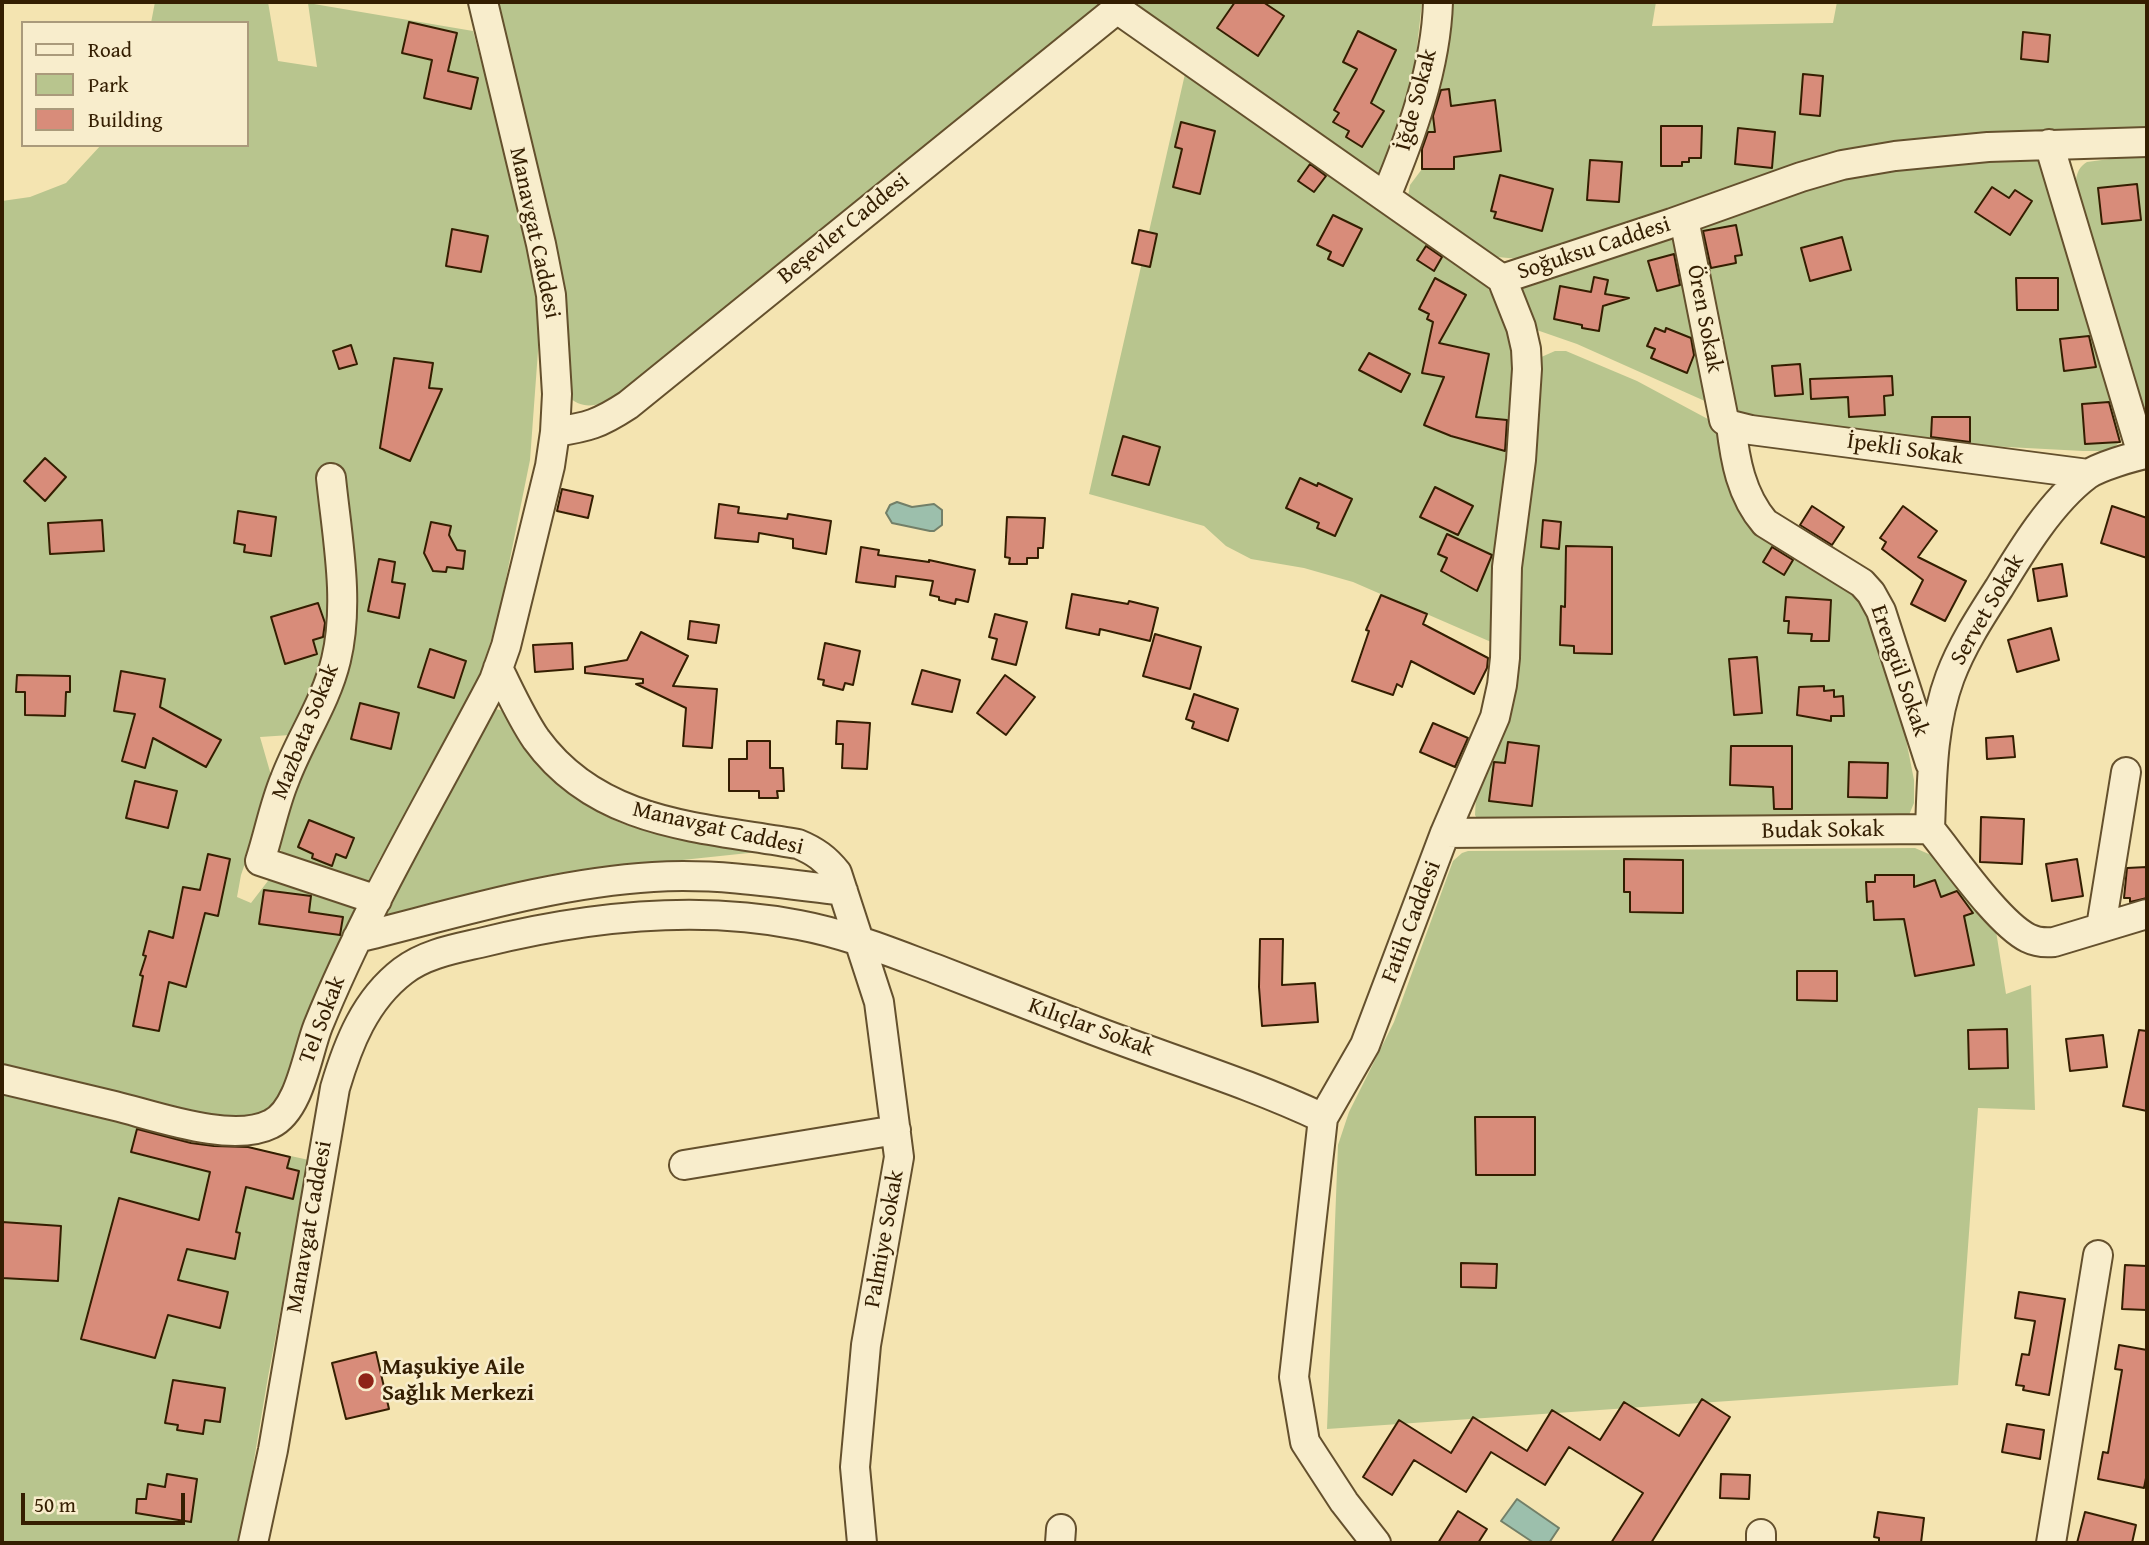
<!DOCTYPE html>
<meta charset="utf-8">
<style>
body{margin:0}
#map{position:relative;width:2149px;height:1545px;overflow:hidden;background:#f4e4b1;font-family:"Gentium Book Plus",serif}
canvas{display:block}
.frame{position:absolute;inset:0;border:4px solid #341e01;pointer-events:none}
.legend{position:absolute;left:21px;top:21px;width:228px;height:126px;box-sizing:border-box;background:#f8edcc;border:2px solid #aa9a7b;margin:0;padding:9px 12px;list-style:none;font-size:21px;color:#341e01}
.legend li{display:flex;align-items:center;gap:14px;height:35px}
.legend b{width:35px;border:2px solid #aa9a7b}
.scale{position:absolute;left:21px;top:1493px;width:164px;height:32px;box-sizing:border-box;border:4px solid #341e01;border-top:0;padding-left:9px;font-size:21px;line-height:24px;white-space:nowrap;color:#341e01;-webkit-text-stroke:5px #f8edcc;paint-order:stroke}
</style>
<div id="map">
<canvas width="2149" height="1545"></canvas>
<div class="frame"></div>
<ul class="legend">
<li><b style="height:9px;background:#f8edcc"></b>Road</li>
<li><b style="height:19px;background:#b8c58e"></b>Park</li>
<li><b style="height:19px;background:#d88c7a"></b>Building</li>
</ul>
<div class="scale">50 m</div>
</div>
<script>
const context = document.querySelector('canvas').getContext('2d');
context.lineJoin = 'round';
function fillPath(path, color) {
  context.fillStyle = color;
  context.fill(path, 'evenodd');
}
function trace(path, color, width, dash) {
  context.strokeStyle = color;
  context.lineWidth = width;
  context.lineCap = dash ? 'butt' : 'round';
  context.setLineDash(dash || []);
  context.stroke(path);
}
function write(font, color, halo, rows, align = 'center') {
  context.font = font + ' "Gentium Book Plus",serif';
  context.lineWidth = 5;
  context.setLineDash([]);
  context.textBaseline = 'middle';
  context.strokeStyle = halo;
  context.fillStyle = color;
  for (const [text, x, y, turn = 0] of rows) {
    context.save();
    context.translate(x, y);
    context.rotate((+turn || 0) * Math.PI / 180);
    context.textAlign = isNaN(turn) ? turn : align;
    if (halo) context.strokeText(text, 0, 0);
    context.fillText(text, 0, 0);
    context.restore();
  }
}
const green = new Path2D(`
 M155 2H268L278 61 317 67 308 3 473 31 520 206 540 324 530 460 498 618 478 681 423 790 380 858 369 880C344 891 299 866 279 849 279 806 307 763 324 725 360 640 355 557 337 468L324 469 330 590 329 650 290 735 260 737 273 782 241 875 237 897 251 903 271 877 355 903V917L312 1005 286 1083 276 1103 261 1117 247 1123 221 1119 87 1090 2 1068V201L30 197 66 183 101 145H247V23H151Z
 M494 2H1107L642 380C621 394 589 420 567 395Z
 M1138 2H1422L1412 92 1381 179 1142 16Z
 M1446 2H1656L1652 26 1833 23 1837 2H2147V131L2001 134 1520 259 1497 257 1476 247 1408 196 1410 185 1422 169H1454V132H1422Z
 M1185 74 1481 276 1506 320 1515 366 1498 645 1353 582 1304 568 1251 559 1226 546 1204 526 1089 494Z
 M2147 154V429L2077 204C2076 188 2072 171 2087 162Z
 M2038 158 2118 402 2120 442 2109 451H2083L1931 443 1750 419 1731 411 1693 224 1810 181 1882 170Z
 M1682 233 1716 406 1577 344 1528 327 1513 286Z
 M1555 351H1566L1637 381 1719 425 1729 473 1854 585 1890 658 1914 780V803L1909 815 1479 822 1475 815 1476 797 1485 769 1514 627 1539 358Z
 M495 709 505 711C519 732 538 765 556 781 617 838 675 837 753 845L758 852 616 867 383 923 401 882 488 711Z
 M1915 848 1940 859 1989 915 1996 931 2006 994 2031 985 2035 1110 1978 1108 1958 1385 1327 1429 1338 1145 1349 1112 1394 1022 1453 861 1462 853 1468 851Z
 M2 1087 138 1126 132 1153 216 1173 223 1144 240 1145 309 1160 268 1377 240 1543H2ZM119 1198 196 1219 155 1357 82 1338Z`);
const water = new Path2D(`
 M897 502 912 507 934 504 942 510V525L934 531H930L892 523 886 513 890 505Z
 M1517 1499 1559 1528 1549 1543H1534L1501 1521Z`);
const building = new Path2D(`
 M1235 2H1263L1284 16 1258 56 1217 28Z
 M409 22 457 33 448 71 478 78 471 109 424 98 432 60 402 53Z
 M1358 31 1396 50 1371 103 1384 111 1362 147 1346 137 1349 131 1333 122 1339 113 1334 110 1357 69 1343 62Z
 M2023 32 2050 35 2048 62 2021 59Z
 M1803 74 1823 76 1820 116 1800 114Z
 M1449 89 1451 106 1495 100 1501 151 1454 157V169H1422V149L1428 132H1435L1433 116 1441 90Z
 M1181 122 1215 131 1200 194 1173 187 1182 149 1175 147Z
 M1661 126H1702L1701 158H1689V162H1682V166H1661Z
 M1738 128 1775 132 1772 168 1735 164Z
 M1590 160 1622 162 1619 202 1587 200Z
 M1310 164 1326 176 1314 192 1298 181Z
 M1500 175 1553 189 1542 231 1494 218 1496 212 1491 211Z
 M2137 184 2141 220 2102 224 2098 188Z
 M1992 187 2009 198 2015 190 2032 201 2010 235 1975 212Z
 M1333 215 1362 229 1343 266 1328 259 1331 252 1317 245Z
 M1736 225 1742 255 1735 256 1736 263 1711 268 1703 231Z
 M452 229 488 236 481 272 446 266Z
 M1139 230 1157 234 1150 267 1132 263Z
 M1842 237 1851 270 1810 281 1801 248Z
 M1426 246 1442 257 1434 271 1417 260Z
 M1674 254 1680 285 1657 291 1648 261Z
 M1594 277 1608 280 1605 294 1629 298 1603 306 1599 331 1582 328V325L1554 319 1560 286 1591 292Z
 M1435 278 1466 295 1439 343 1489 354 1476 417 1507 420 1505 451 1451 436 1424 425 1444 377 1422 373 1433 322 1427 319 1429 314 1419 309Z
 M2016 278H2058V310H2017Z
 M1655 328 1665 332 1666 328 1691 338 1694 355 1687 373 1651 358 1655 349 1647 346Z
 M2089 336 2096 367 2064 371 2060 339Z
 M351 345 357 364 339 369 333 351Z
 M1369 353 1410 374 1401 392 1359 370Z
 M394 358 433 363 429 388 442 389 410 461 380 448Z
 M1800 364 1803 394 1775 396 1772 366Z
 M1892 376 1893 395 1884 396 1885 415 1849 417 1848 397 1811 399 1810 379Z
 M2109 402 2120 442 2085 444 2082 404Z
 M1932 417H1970V442L1931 437Z
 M1123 436 1160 447 1149 485 1112 475Z
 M45 458 66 477 45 501 24 481Z
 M1300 478 1317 486 1318 483 1352 499 1335 536 1317 528 1319 523 1286 508Z
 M1435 487 1473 506 1458 535 1420 517Z
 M562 489 593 496 588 518 557 511Z
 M719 504 739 507 738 513 787 519 788 514 831 521 826 554 793 548V539L759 533 758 542 715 538Z
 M1812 506 1844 527 1832 545 1800 525Z
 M1903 506 1937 531 1918 557 1966 581 1945 621 1911 604 1923 580 1882 549 1886 542 1880 538Z
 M2112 506 2147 518V558L2101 543Z
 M238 511 276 517 271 556 244 552 245 545 234 543Z
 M1007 517 1045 518 1043 548H1038V558H1027V564H1009L1010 558 1005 557Z
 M102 520 104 551 50 554 48 523Z
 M1543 520 1561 522 1559 549 1541 547Z
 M431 522 451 526 449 535 457 550 465 551 463 569 447 567 446 572 433 571 424 553Z
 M1447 534 1492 555 1477 591 1441 571 1447 558 1438 554Z
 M1566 546 1612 547V654L1574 653V646L1560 645 1561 606 1565 607Z
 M861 547 879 550 878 555 929 562V560L975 570 968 602 956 599 955 604 939 600V597L930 595 933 581 896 576 895 587 856 582Z
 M1772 547 1793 560 1784 575 1763 562Z
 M379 559 395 562 392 582 405 584 399 618 368 611Z
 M2062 564 2067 596 2038 601 2033 569Z
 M1072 594 1128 604 1129 601 1158 608 1150 641 1100 629 1099 635 1066 628Z
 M1381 595 1427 614 1423 624 1488 658 1487 668 1474 694 1411 661 1402 687 1397 684 1393 695 1352 681 1369 631 1366 630Z
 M1786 597 1831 600 1829 641H1811L1812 634 1788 633 1789 621H1784Z
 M318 603 325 623 323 637 313 640 317 654 285 664 271 617Z
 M995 614 1027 622 1016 665 992 659 997 639 989 637Z
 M690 621 719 625 716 643 688 639Z
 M2051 628 2059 660 2017 672 2008 640Z
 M641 632 688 656 673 686 717 689 712 748 683 746 686 708 636 684 643 683V679L585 673V667L627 660Z
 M1155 634 1201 647 1190 689 1143 676Z
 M572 643 573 669 535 672 533 645Z
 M825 643 860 651 853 685 845 683 843 690 823 685 824 680 818 679Z
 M430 649 466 661 454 698 418 687Z
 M1757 657 1762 713 1734 715 1729 659Z
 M922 670 960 680 952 712 912 704Z
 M121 671 165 679 160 707 221 740 206 767 153 738 145 768 122 761 135 714 114 711Z
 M17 675 70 676V692H66L65 716 25 715V692H16Z
 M1005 675 1035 697 1006 735 977 713Z
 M1824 686V691L1834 690V697L1843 696 1844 716H1831V721L1797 715 1799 687Z
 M1194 694 1238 709 1228 741 1192 728 1194 722 1186 719Z
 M360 703 399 713 391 749 351 739Z
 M837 721 870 723 867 769 842 768 843 744H836Z
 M1433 723 1468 738 1455 767 1420 752Z
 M2013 736 2015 757 1987 759 1986 738Z
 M747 741H770V768H783L784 791H777L778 798H759V791H729V759H747Z
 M1508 742 1539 746 1532 806 1489 801 1494 762 1505 763Z
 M1731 746H1792V809H1774L1773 787 1730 785Z
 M1849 762 1888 763 1887 798 1848 797Z
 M135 781 177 791 168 828 126 818Z
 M1981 817 2024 819 2022 864 1980 862Z
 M309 820 354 838 346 858 336 854 332 866 312 858 313 854 298 847Z
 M208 854 230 859 218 916 205 913 186 987 169 982 159 1031 133 1026 143 976 140 975 146 956 143 955 149 931 173 938 183 887 200 890Z
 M1624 859 1683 860V913L1630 912V892H1624Z
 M2077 859 2083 896 2052 901 2046 864Z
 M2147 867V898L2130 902V898H2124L2127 868Z
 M1875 875H1914V887L1935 880 1941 897 1957 891 1973 913 1964 916 1974 965 1915 976 1904 919 1874 920 1873 901 1867 902 1866 882H1875Z
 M264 890 311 896 309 912 343 917 340 935 259 924Z
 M1260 939H1283L1282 985 1315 983 1318 1022 1262 1026 1259 987Z
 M1797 971H1837V1001L1797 1000Z
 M2007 1029 2008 1068 1969 1069 1968 1030Z
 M2139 1030 2147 1031V1111L2123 1106Z
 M2103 1035 2107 1067 2070 1071 2066 1039Z
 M1475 1117H1535V1175H1476Z
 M137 1129 191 1143 214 1146 248 1147 290 1157 287 1168 299 1171 293 1199 246 1187 236 1232 240 1233 235 1259 187 1249 178 1280 228 1292 220 1328 168 1315 155 1358 81 1339 119 1198 199 1220 210 1172 131 1152Z
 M2 1222 61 1226 58 1281 2 1278Z
 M1461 1263 1497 1264 1496 1288 1461 1287Z
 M2125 1265 2147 1266V1310L2122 1309Z
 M2019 1292 2065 1299 2049 1395 2023 1390 2024 1386 2016 1385 2022 1354 2029 1355 2035 1321 2015 1318Z
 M2119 1345 2147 1350V1473L2144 1488 2098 1479 2103 1452 2108 1453 2122 1370 2115 1369Z
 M376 1352 389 1409 346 1419 332 1363Z
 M173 1380 225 1388 220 1422 205 1420 203 1434 177 1430 178 1425 165 1423Z
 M1702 1399 1730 1417 1651 1543H1611L1643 1493 1569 1447 1545 1485 1491 1452 1466 1492 1414 1460 1392 1495 1363 1477 1399 1420 1451 1453 1473 1417 1527 1451 1552 1410 1600 1440 1624 1402 1679 1436Z
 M2007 1424 2044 1430 2040 1459 2002 1452Z
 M167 1474 197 1479 191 1522 136 1513 137 1499H146L148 1484 165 1487Z
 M1721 1474 1750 1475 1749 1499 1720 1498Z
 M1458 1511 1487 1529 1478 1543H1438Z
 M1878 1512 1924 1518 1921 1543H1879V1538L1874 1537Z
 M2085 1512 2136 1525 2132 1543H2077Z`);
const minor = new Path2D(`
 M1117 9 1502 279
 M2049 144 2142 454
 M1386 196C1411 136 1436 68 1438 2
 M1684 219 1724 420 1731 425 1751 430 2088 474
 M1502 279 1672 223 1801 177 1842 165 1895 156 1988 147 2147 142
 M1731 425C1735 460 1741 495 1765 523L1862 583 1871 593 1881 611 1930 763
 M555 432C588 427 599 424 628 405L1117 9 1120 2
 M331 478C337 537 350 602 336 660 326 702 300 739 285 779 274 805 269 834 260 861L377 900
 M498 668C510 692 521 717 536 739 599 826 702 827 798 844 815 851 826 859 837 873L879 1002 899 1157 866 1345 855 1467 862 1543
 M1930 829C1932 779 1932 725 1950 677 1962 645 1981 616 1999 588 2022 550 2051 502 2087 475 2098 467 2134 456 2147 454
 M1445 833 1930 829C1953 857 1998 923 2028 938 2036 942 2044 943 2054 942L2147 914
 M2101 927 2126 772
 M357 938C454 914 553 883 653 877 717 873 780 883 843 891
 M2 1079C40 1088 77 1097 115 1106 156 1116 232 1144 271 1124 300 1110 307 1054 318 1026 367 906 434 795 494 680L506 646 550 466 555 432 557 394 551 295 541 244 483 2
 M684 1165 896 1130
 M253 1543 273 1450 335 1088C348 1044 365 1000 403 971 425 954 454 949 480 943 584 917 693 904 799 925 847 934 890 952 936 969 982 987 1029 1005 1075 1023 1158 1056 1243 1080 1323 1118
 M1060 1543 1061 1529
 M1376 1543 1344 1502 1305 1442 1294 1377 1323 1118 1365 1045 1445 833 1495 717 1502 685 1505 658 1507 567 1521 460 1527 369 1526 349 1521 327 1502 279
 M1761 1543V1534
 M2051 1543 2098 1255`);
const markers = [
 [366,1381,9,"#8f2418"]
];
const streetNames = [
 ["İğde Sokak",1417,100,-75],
 ["Beşevler Caddesi",844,229,-39],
 ["Manavgat Caddesi",534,233,78],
 ["Soğuksu Caddesi",1594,249,-18],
 ["Ören Sokak",1704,319,79],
 ["İpekli Sokak",1905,450,8],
 ["Servet Sokak",1988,610,-60],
 ["Erengül Sokak",1899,671,71],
 ["Mazbata Sokak",306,732,-68],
 ["Manavgat Caddesi",718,829,13],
 ["Budak Sokak",1823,831,-1],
 ["Fatih Caddesi",1412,922,-69],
 ["Tel Sokak",323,1020,-69],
 ["Kılıçlar Sokak",1091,1028,20],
 ["Manavgat Caddesi",310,1227,-80],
 ["Palmiye Sokak",885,1239,-80]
];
const poiNames = [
 ["Maşukiye Aile",382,1368],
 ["Sağlık Merkezi",382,1394]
];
fillPath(green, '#b8c58e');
fillPath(water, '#9cbfac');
trace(water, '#727f68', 2);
fillPath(building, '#d88c7a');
trace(building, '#341e01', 2);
trace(minor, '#64502d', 32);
trace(minor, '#f8edcc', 28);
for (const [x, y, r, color] of markers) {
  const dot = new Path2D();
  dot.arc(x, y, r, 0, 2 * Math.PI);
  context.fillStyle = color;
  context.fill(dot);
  trace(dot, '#f8edcc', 2.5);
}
write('23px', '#341e01', '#f8edcc', streetNames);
write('bold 23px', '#341e01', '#f8edcc', poiNames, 'left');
</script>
